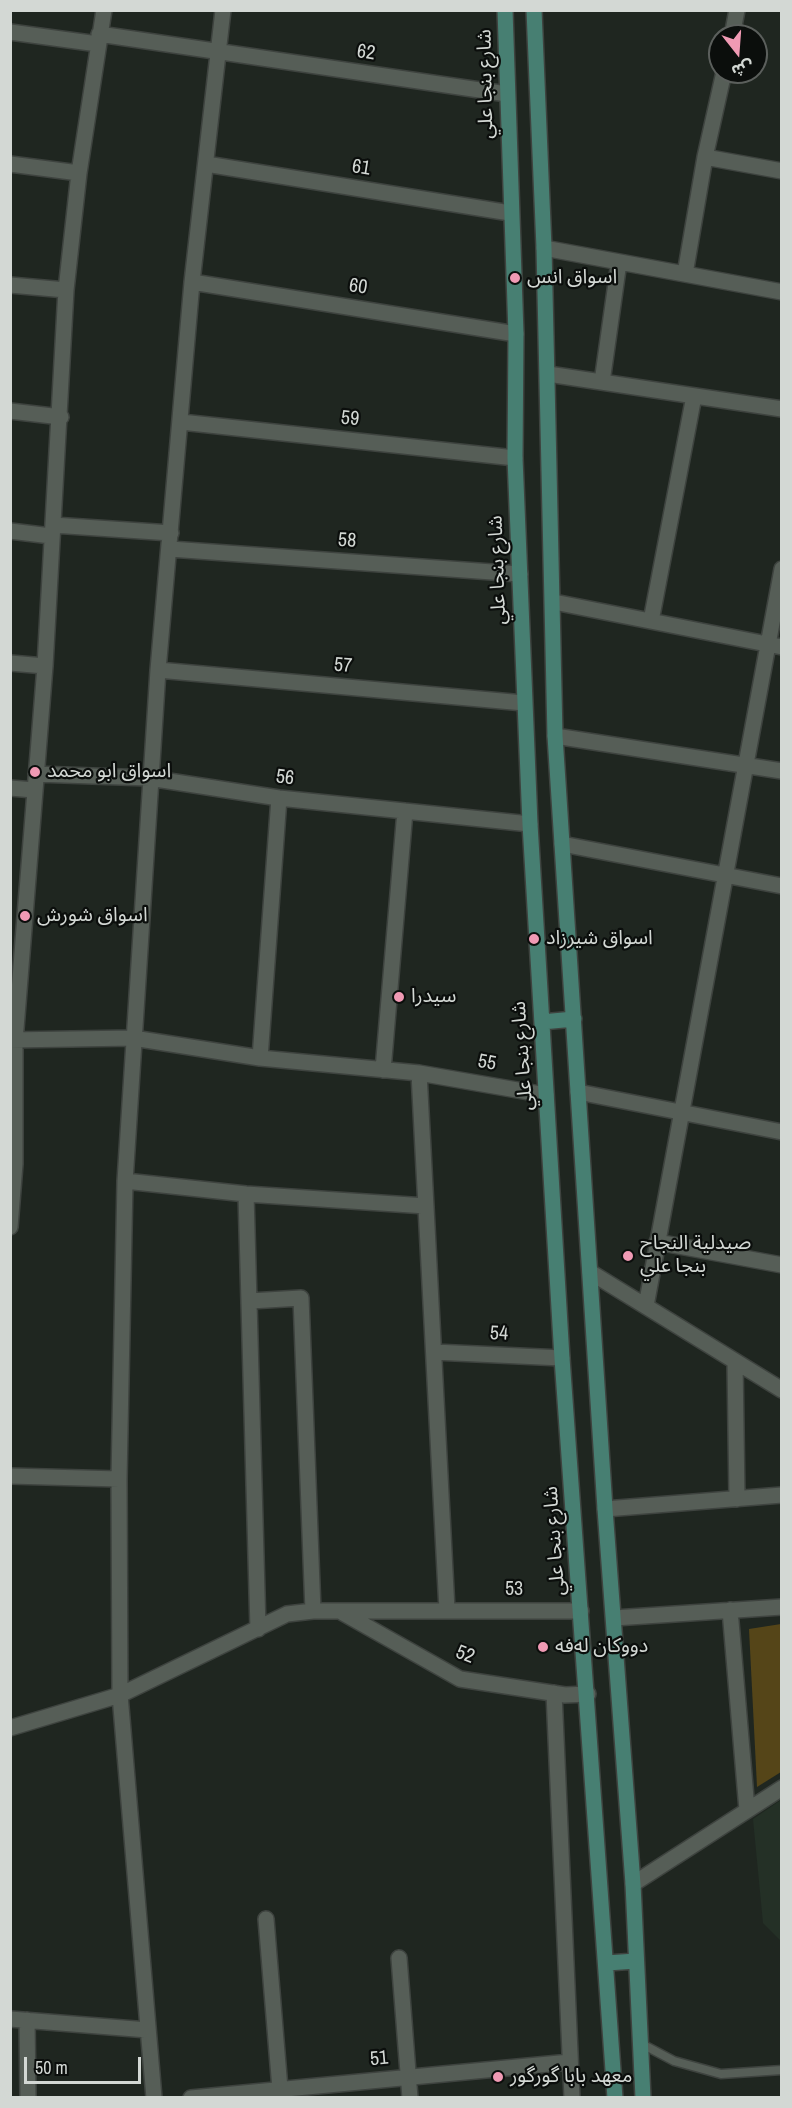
<!DOCTYPE html>
<meta charset="utf-8">
<style>
body{margin:0}
#map{position:relative;width:792px;height:2108px;overflow:hidden;background:#1f2620;font-family:"Archivo Narrow","Noto Sans Arabic",sans-serif}
canvas{display:block}
.frame{position:absolute;inset:0;border:12px solid #d3d8d4;pointer-events:none}
.north{position:absolute;left:708px;top:24px;width:60px;height:60px;box-sizing:border-box;background:#0b0e0c;border:2px solid #5b5f5c;border-radius:50%;rotate:163deg;font-size:16px;font-weight:700;line-height:24px;text-align:center;color:#d3d8d4}
.north::after{content:'';display:block;margin:auto;width:21px;height:27px;background:#f09ab4;clip-path:polygon(50% 0,100% 100%,50% 72%,0 100%)}
.scale{position:absolute;left:24px;top:2057px;width:117px;height:27px;box-sizing:border-box;border:3px solid #d3d8d4;border-top:0;padding-left:8px;font-size:18px;line-height:21px;white-space:nowrap;color:#d3d8d4;-webkit-text-stroke:4px #0b0e0c;paint-order:stroke}
</style>
<div id="map">
<canvas width="792" height="2108"></canvas>
<div class="frame"></div>
<div class="north">ش</div>
<div class="scale">50 m</div>
</div>
<script>
const context = document.querySelector('canvas').getContext('2d');
context.lineJoin = 'round';
function fillPath(path, color) {
  context.fillStyle = color;
  context.fill(path, 'evenodd');
}
function trace(path, color, width, dash) {
  context.strokeStyle = color;
  context.lineWidth = width;
  context.lineCap = dash ? 'butt' : 'round';
  context.setLineDash(dash || []);
  context.stroke(path);
}
function write(font, color, halo, rows, align = 'center') {
  context.font = font + ' "Archivo Narrow","Noto Sans Arabic",sans-serif';
  context.lineWidth = 4.5;
  context.setLineDash([]);
  context.textBaseline = 'middle';
  context.strokeStyle = halo;
  context.fillStyle = color;
  for (const [text, x, y, turn = 0] of rows) {
    context.save();
    context.translate(x, y);
    context.rotate((+turn || 0) * Math.PI / 180);
    context.textAlign = isNaN(turn) ? turn : align;
    if (halo) context.strokeText(text, 0, 0);
    context.fillText(text, 0, 0);
    context.restore();
  }
}
const built = new Path2D(`
 M781 1800V1941L763 1923 753 1819Z`);
const green = new Path2D(`
 M781 1624V1772L757 1787 749 1629Z`);
const lane = new Path2D(`
 M640 2043 674 2061 721 2074 782 2070`);
const street = new Path2D(`
 M10 32 98 44
 M99 34 507 94
 M732 36 737 10
 M705 157 782 171
 M10 164 79 173
 M206 164 510 213
 M544 248 782 292
 M685 274 705 157 724 72
 M192 282 516 334
 M10 285 66 290
 M548 374 782 409
 M602 382 619 262
 M10 411 61 417
 M181 422 515 458
 M53 525 171 533
 M10 531 51 536
 M170 549 520 574
 M554 602 782 647
 M651 621 694 396
 M10 663 45 666
 M158 670 524 703
 M555 736 782 771
 M36 774 149 778 279 798 530 824
 M10 788 34 790
 M562 844 782 886
 M10 1040 133 1038 260 1058 419 1073 546 1095
 M260 1058 279 798
 M383 1070 405 811
 M419 1073 447 1610
 M578 1092 782 1132
 M125 1181 246 1194 426 1206
 M246 1194 258 1629
 M10 1227 15 1164V1041L45 666 66 290 79 173 104 10
 M657 1242 782 1265
 M590 1272 782 1390
 M250 1301 301 1298 313 1611
 M646 1306 782 569
 M434 1352 562 1358
 M735 1361 737 1499
 M10 1476 119 1479
 M605 1509 782 1495
 M730 1610 747 1810
 M343 1613 460 1679 565 1695 588 1694
 M614 1618 782 1607
 M554 1693 572 2098
 M10 1728 120 1695 287 1614 313 1611H581
 M633 1884 782 1788
 M266 1919 280 2089
 M399 1958 410 2098
 M10 2019 148 2030
 M27 2020 28 2098
 M154 2098 120 1695 119 1479 125 1181 158 670 192 282 223 10
 M191 2098 570 2062`);
const secondary = new Path2D(`
 M505 10 516 334 515 458 530 824 562 1358 615 2098
 M534 10 544 248 555 736 605 1509 633 1884 643 2098
 M542 1022 574 1019
 M607 1963 636 1961`);
const markers = [
 [515,278,6,"#f09ab4"],
 [35,772,6,"#f09ab4"],
 [25,916,6,"#f09ab4"],
 [534,939,6,"#f09ab4"],
 [399,997,6,"#f09ab4"],
 [628,1256,6,"#f09ab4"],
 [543,1647,6,"#f09ab4"],
 [498,2077,6,"#f09ab4"]
];
const streetNames = [
 ["62",366,53,8],
 ["شارع بنجا علي",486,84,-91],
 ["61",361,168,9],
 ["60",358,287,9],
 ["59",350,419,6],
 ["58",347,541,4],
 ["شارع بنجا علي",498,570,-92],
 ["57",343,666,5],
 ["56",285,778,7],
 ["شارع بنجا علي",523,1056,-94],
 ["55",487,1063,10],
 ["54",499,1334,3],
 ["شارع بنجا علي",555,1541,-94],
 ["53",514,1590],
 ["52",465,1655,21],
 ["51",379,2059,-5]
];
const poiNames = [
 ["اسواق انس",527,278],
 ["اسواق ابو محمد",47,772],
 ["اسواق شورش",37,916],
 ["اسواق شيرزاد",546,939],
 ["سيدرا",411,997],
 ["صيدلية النجاح",640,1244],
 ["بنجا علي",640,1267],
 ["دووكان لەفە",555,1647],
 ["معهد بابا گورگور",510,2077]
];
fillPath(built, '#243026');
fillPath(green, '#554518');
trace(lane, '#3e433f', 11);
trace(street, '#3e433f', 18);
trace(secondary, '#3e433f', 18);
trace(lane, '#565e57', 8);
trace(street, '#565e57', 15);
trace(secondary, '#477f72', 15);
for (const [x, y, r, color] of markers) {
  const dot = new Path2D();
  dot.arc(x, y, r, 0, 2 * Math.PI);
  context.fillStyle = color;
  context.fill(dot);
  trace(dot, '#0b0e0c', 2);
}
write('20px', '#d3d8d4', '#0b0e0c', streetNames);
write('20px', '#d3d8d4', '#0b0e0c', poiNames, 'left');
</script>
